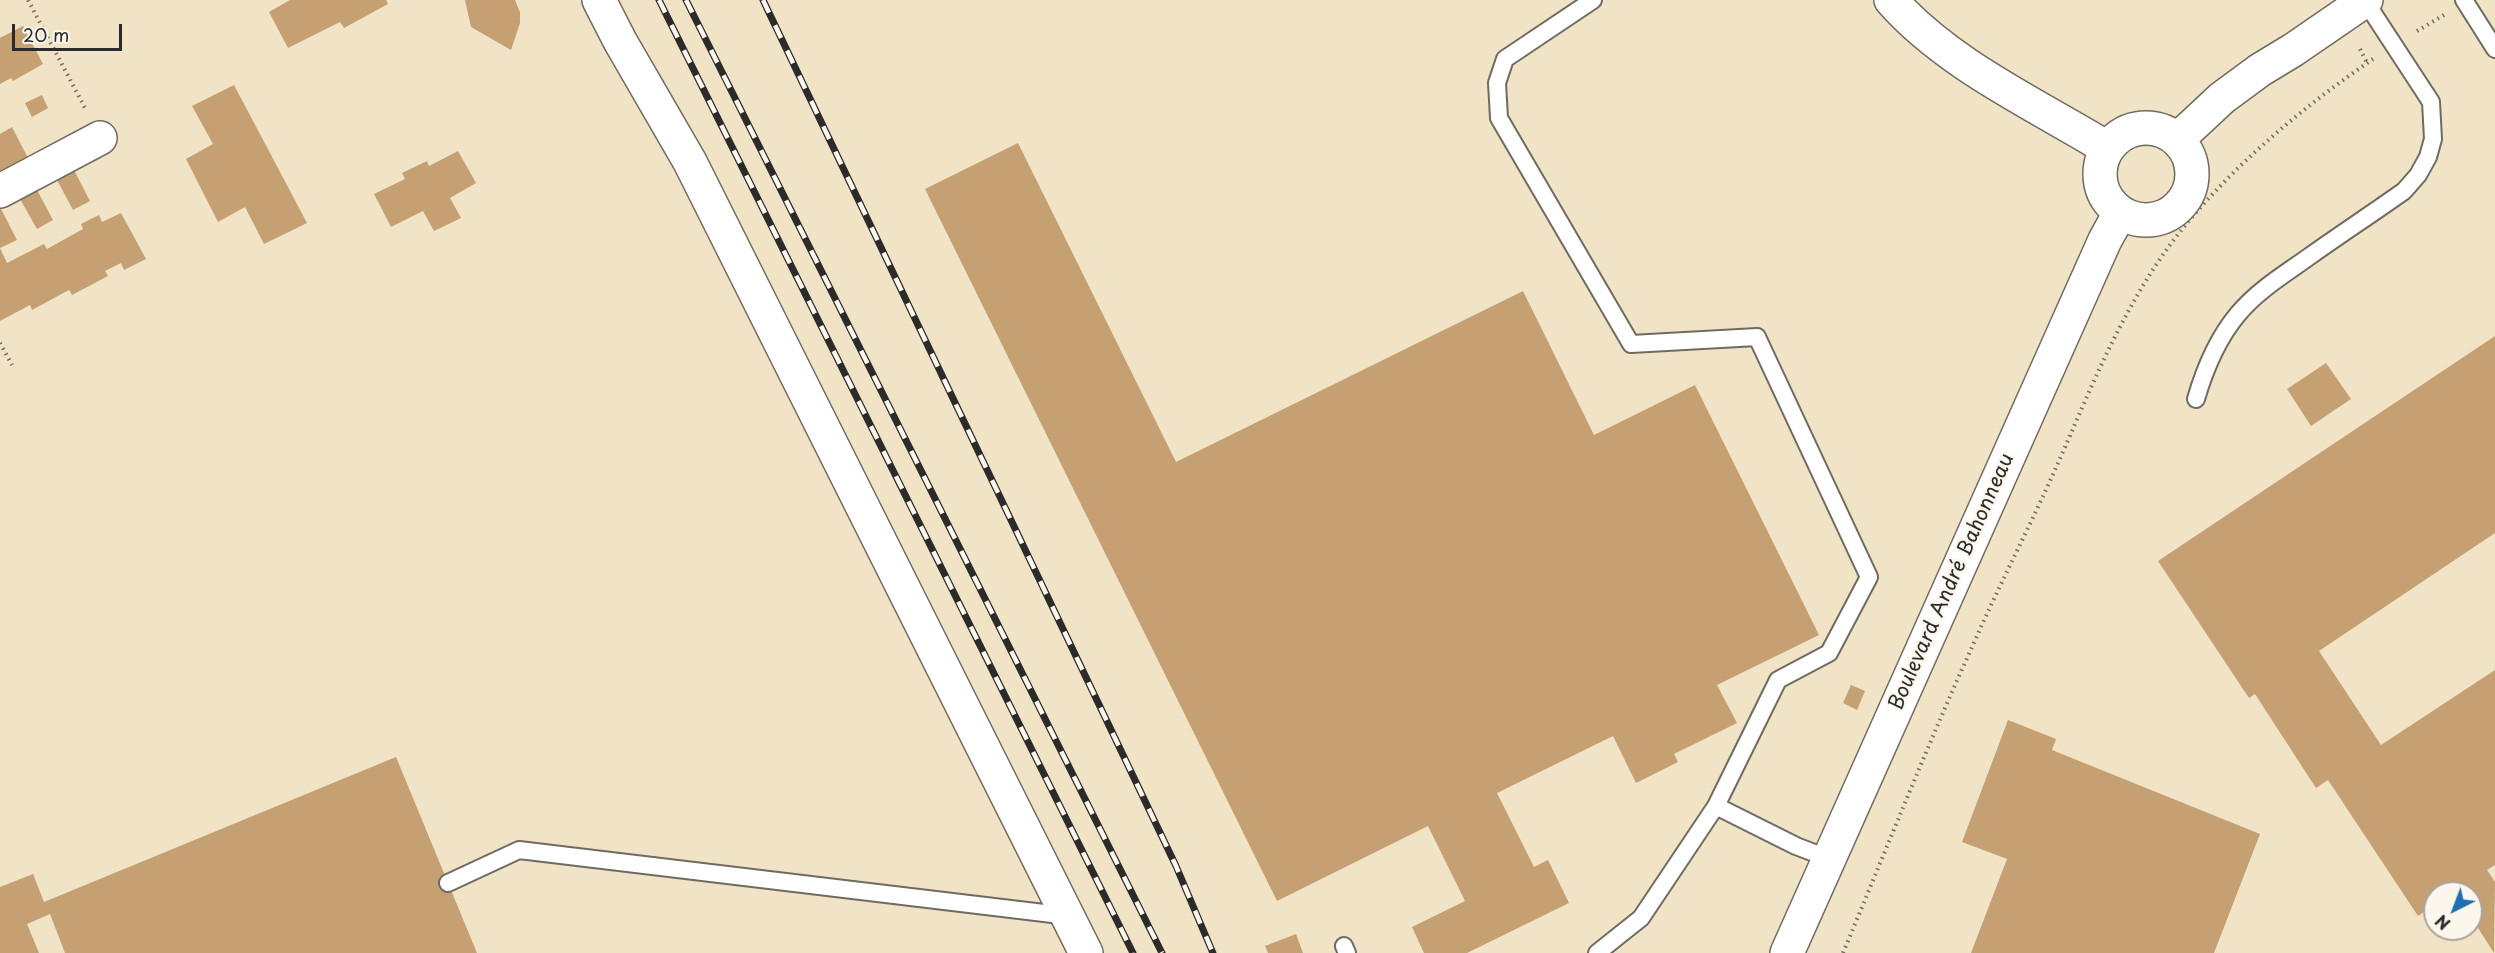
<!DOCTYPE html>
<meta charset="utf-8">
<style>
body{margin:0}
#map{position:relative;width:2495px;height:953px;overflow:hidden;background:#f1e3c6;font-family:"Playpen Sans",sans-serif}
canvas{display:block}
.north{position:absolute;left:2423px;top:881px;width:60px;height:60px;box-sizing:border-box;background:#fbf7ec;border:2px solid #a8a59f;border-radius:50%;rotate:222deg;font-size:16px;font-weight:700;line-height:24px;text-align:center;color:#2b2b2b}
.north::after{content:'';display:block;margin:auto;width:21px;height:27px;background:#1f6fb2;clip-path:polygon(50% 0,100% 100%,50% 72%,0 100%)}
.scale{position:absolute;left:12px;top:24px;width:110px;height:27px;box-sizing:border-box;border:3px solid #2b2b2b;border-top:0;padding-left:8px;font-size:18px;line-height:21px;white-space:nowrap;color:#2b2b2b;-webkit-text-stroke:4px #fbf7ec;paint-order:stroke}
</style>
<div id="map">
<canvas width="2495" height="953"></canvas>
<div class="north">N</div>
<div class="scale">20 m</div>
</div>
<script>
const context = document.querySelector('canvas').getContext('2d');
context.lineJoin = 'round';
function fillPath(path, color) {
  context.fillStyle = color;
  context.fill(path, 'evenodd');
}
function trace(path, color, width, dash) {
  context.strokeStyle = color;
  context.lineWidth = width;
  context.lineCap = dash ? 'butt' : 'round';
  context.setLineDash(dash || []);
  context.stroke(path);
}
function write(font, color, halo, rows, align = 'center') {
  context.font = font + ' "Playpen Sans",sans-serif';
  context.lineWidth = 5;
  context.setLineDash([]);
  context.textBaseline = 'middle';
  context.strokeStyle = halo;
  context.fillStyle = color;
  for (const [text, x, y, turn = 0] of rows) {
    context.save();
    context.translate(x, y);
    context.rotate((+turn || 0) * Math.PI / 180);
    context.textAlign = isNaN(turn) ? turn : align;
    if (halo) context.strokeText(text, 0, 0);
    context.fillText(text, 0, 0);
    context.restore();
  }
}
const building = new Path2D(`
 M290 0H386L388 4 344 28 340 22 288 48 269 12Z
 M465 0H515L520 12V23L511 50 471 27Z
 M23 26 43 64 13 81 11 78 0 84V38Z
 M234 85 307 223 264 244 245 207 218 222 186 159 213 144 192 106Z
 M42 95 48 108 32 117 25 103Z
 M12 127 28 158 0 172V134Z
 M1018 143 1176 462 1523 291 1594 435 1695 385 1819 635 1717 685 1737 723 1674 754 1678 762 1636 783 1613 736 1497 793 1534 867 1548 860 1569 903 1467 953H1424L1412 927 1465 901 1428 826 1277 901 925 189Z
 M458 151 476 183 450 198 461 218 434 231 423 211 391 227 374 194 405 179 402 173 427 161 429 166Z
 M74 170 90 201 73 210 57 180Z
 M37 190 53 220 37 229 20 199Z
 M0 207 17 240 0 248 7 263 44 244 47 249 83 229 81 224 99 215 102 222 121 213 146 259 124 270 121 263 105 271 108 276 72 295 69 290 32 310 30 305 0 321Z
 M2495 336V533L2319 651 2381 745 2495 670V865L2487 870 2495 882 2494 953 2471 917V893H2435V904L2418 916 2328 780 2316 788 2255 694 2249 698 2158 561Z
 M2326 363 2351 399 2311 426 2287 389Z
 M1851 685 1865 691 1857 710 1843 703Z
 M2008 720 2056 739 2052 750 2260 834 2214 953H1971L2007 859 1962 842Z
 M396 757 477 953H65L50 914 27 924 39 953H0V887L33 874 44 902Z
 M1296 934 1303 953H1268L1265 946Z`);
const path = new Path2D(`
 M28 0 85 108
 M2417 31 2444 15
 M2360 49 2367 63
 M0 343 12 365
 M1843 953C1886 850 1927 746 1973 645 1997 590 2025 536 2050 481 2089 394 2122 304 2183 228 2236 163 2303 107 2373 59`);
const service = new Path2D(`
 M1593 0 1505 59 1497 83 1499 118 1631 344 1757 337 1869 577 1829 653 1778 680 1716 806 1641 918 1597 953
 M2464 0 2495 49
 M2196 399C2205 368 2217 339 2238 314 2258 290 2285 274 2310 256 2341 234 2373 213 2404 191L2418 175 2428 157 2433 139 2431 102 2365 1
 M1716 806 1796 846 1830 859
 M448 883 519 850 1069 916
 M1344 946 1347 953`);
const minor = new Path2D(`
 M599 0 620 41 690 162 1086 953
 M1891 0C1947 64 2035 104 2107 148
 M0 191 100 138`);
const tertiary = new Path2D(`
 M2100 174a46 46 0 1 1 92 0a46 46 0 1 1-92 0Z
 M2177 140 2222 98 2260 70 2293 50 2366 0
 M1787 953 2105 240 2120 213`);
const rail = new Path2D(`
 M659 0 1133 953
 M686 0 1162 953
 M763 0 1176 866 1213 953`);
const streetNames = [
 ["Boulevard André Bahonneau",1952,582,-66]
];
fillPath(building, '#c5a073');
trace(service, '#706b61', 20);
trace(minor, '#706b61', 36);
trace(tertiary, '#706b61', 36);
trace(path, '#706b61', 4, [1.5, 4.5]);
trace(service, '#fff', 16);
trace(minor, '#fff', 33);
trace(tertiary, '#fff', 33);
trace(rail, '#2b2b2b', 7);
trace(rail, '#fbf7ec', 4.5, [14]);
write('20px', '#2b2b2b', '#fbf7ec', streetNames);
</script>
